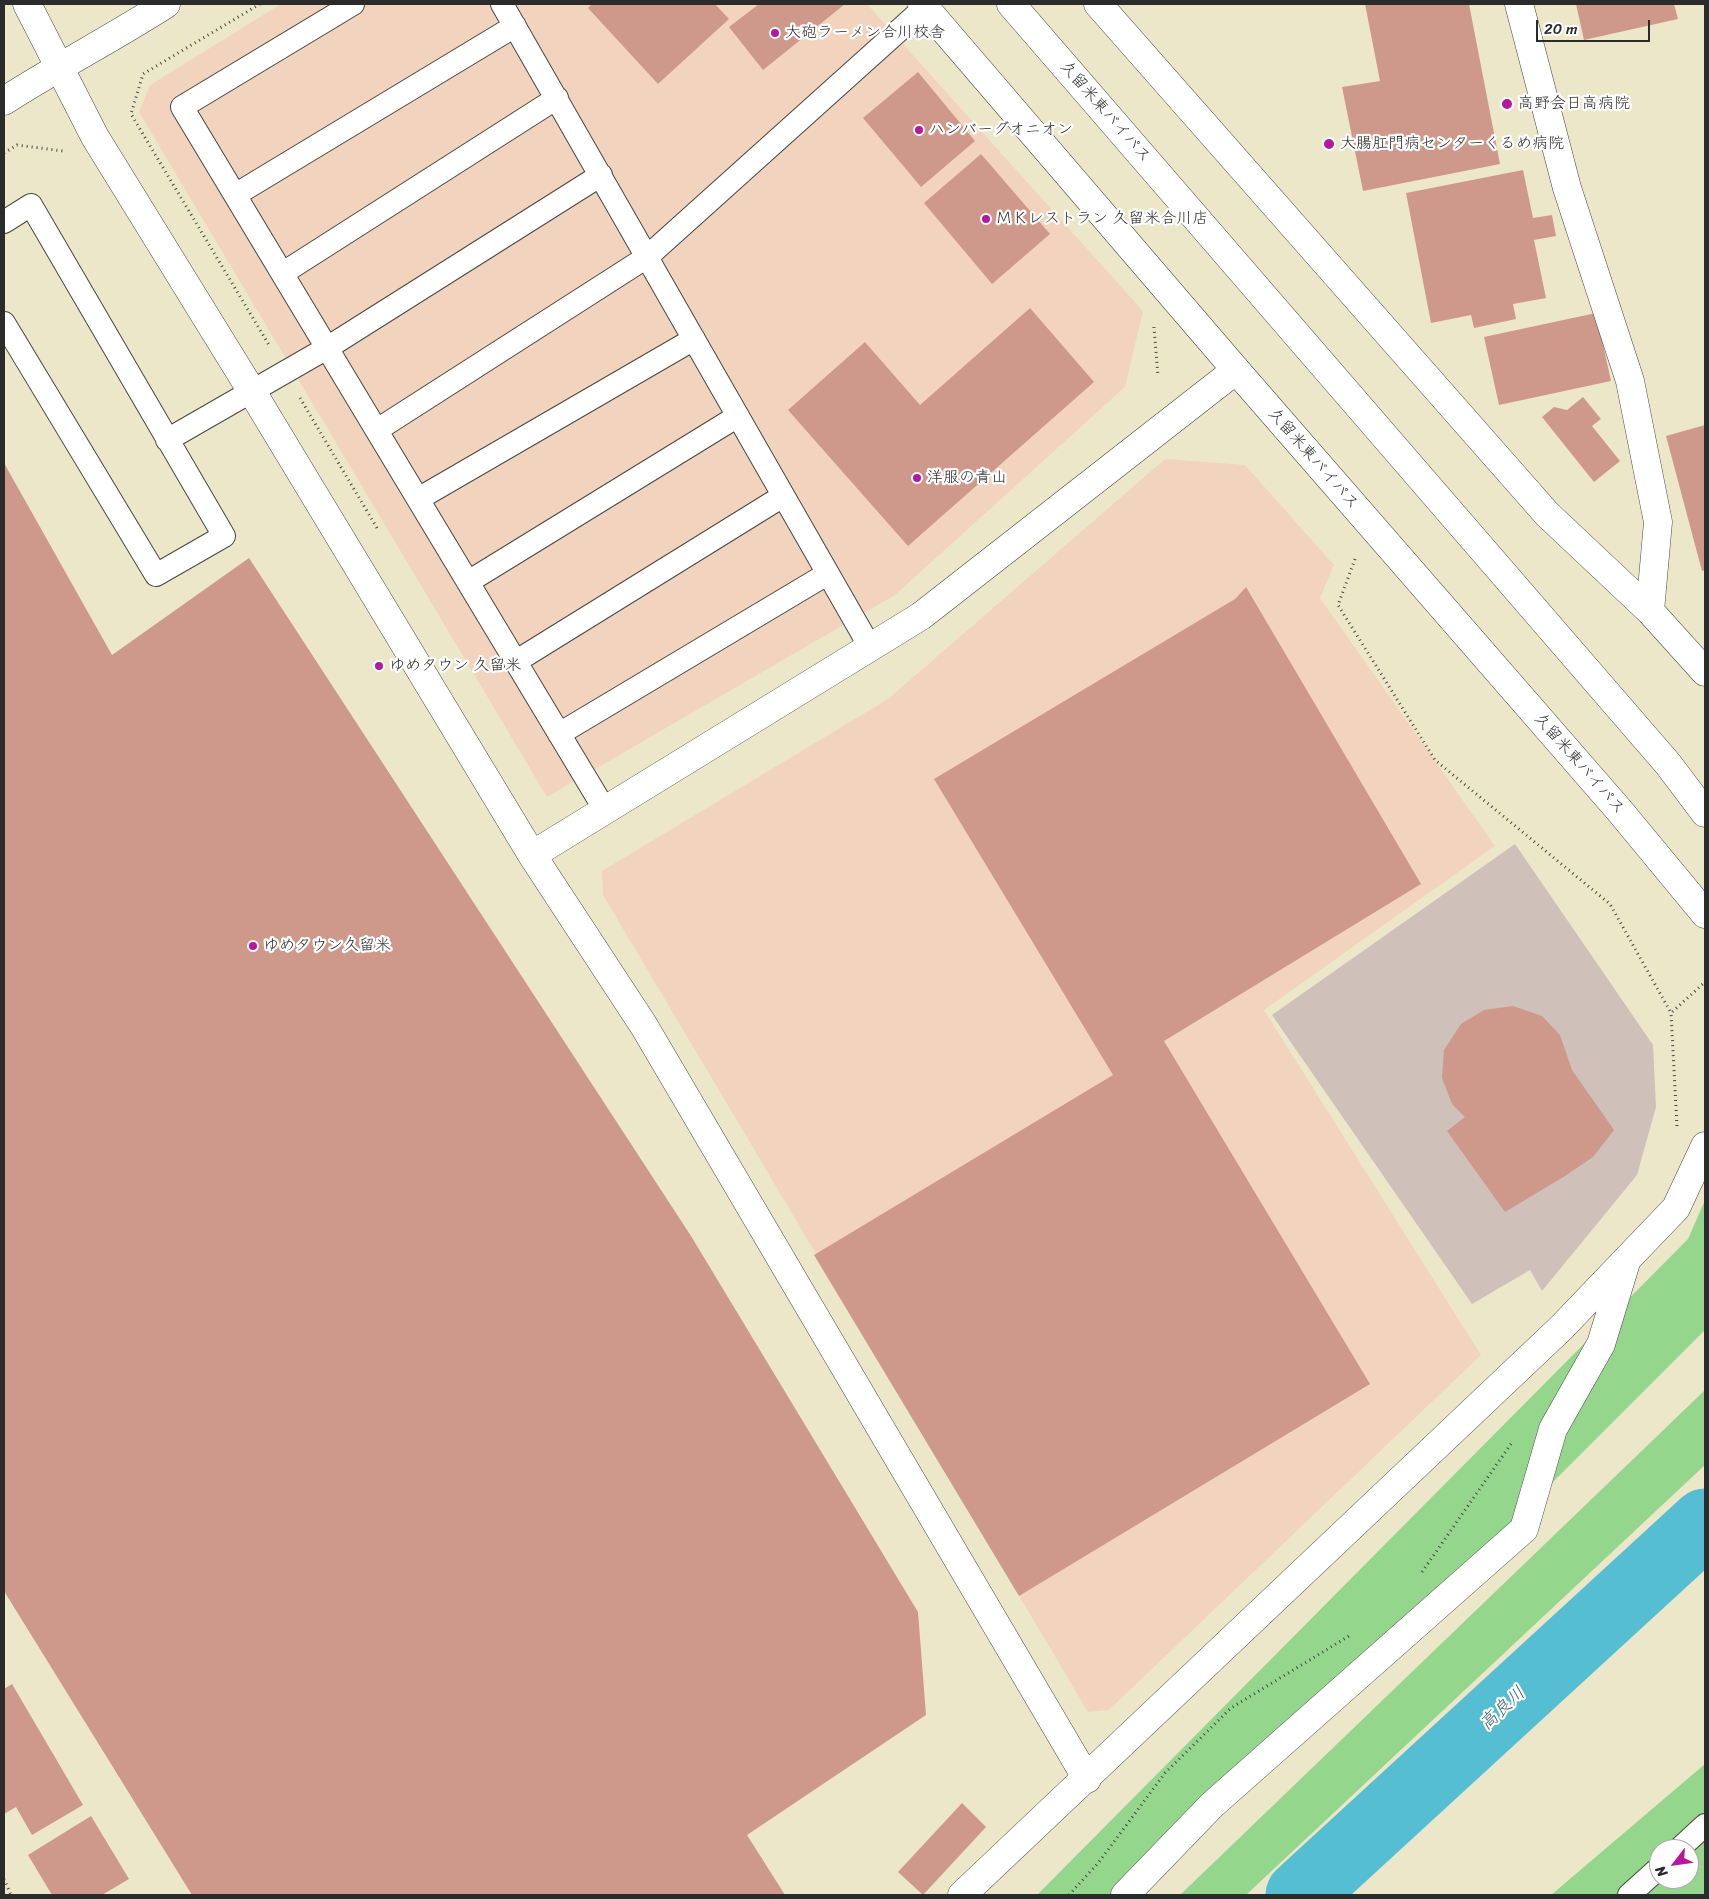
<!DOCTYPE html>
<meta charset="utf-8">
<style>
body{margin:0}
#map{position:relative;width:1709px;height:1899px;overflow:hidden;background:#ede7ca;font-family:Sriracha,sans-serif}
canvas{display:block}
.frame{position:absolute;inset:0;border:5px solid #2b2b2b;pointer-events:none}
.north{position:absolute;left:1649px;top:1839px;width:50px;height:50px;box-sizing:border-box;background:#fff;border:1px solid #aaa;border-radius:50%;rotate:240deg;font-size:14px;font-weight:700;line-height:20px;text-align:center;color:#2b2b2b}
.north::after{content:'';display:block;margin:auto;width:18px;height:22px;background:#b5179e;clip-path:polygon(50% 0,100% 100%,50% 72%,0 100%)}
.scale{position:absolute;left:1536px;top:20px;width:114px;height:22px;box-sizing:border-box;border:2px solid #2b2b2b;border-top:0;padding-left:6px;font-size:15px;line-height:18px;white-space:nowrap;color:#2b2b2b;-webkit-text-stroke:4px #fff;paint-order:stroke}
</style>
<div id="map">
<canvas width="1709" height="1899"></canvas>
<div class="frame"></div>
<div class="north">N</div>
<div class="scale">20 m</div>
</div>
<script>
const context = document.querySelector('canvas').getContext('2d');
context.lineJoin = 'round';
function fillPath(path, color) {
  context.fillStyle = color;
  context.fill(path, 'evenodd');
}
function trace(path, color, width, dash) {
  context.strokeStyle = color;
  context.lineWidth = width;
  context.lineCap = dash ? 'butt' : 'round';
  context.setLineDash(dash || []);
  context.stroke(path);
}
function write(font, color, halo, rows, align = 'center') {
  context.font = font + ' Sriracha,"Klee One",sans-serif';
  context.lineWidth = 4.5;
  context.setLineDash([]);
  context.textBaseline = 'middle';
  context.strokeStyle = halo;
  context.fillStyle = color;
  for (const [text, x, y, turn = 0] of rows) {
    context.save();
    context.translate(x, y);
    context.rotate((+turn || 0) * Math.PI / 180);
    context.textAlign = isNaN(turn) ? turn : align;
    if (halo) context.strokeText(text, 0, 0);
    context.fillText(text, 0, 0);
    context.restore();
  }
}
const built = new Path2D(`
 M281 4H867L1143 311 1125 387 895 595 547 797 139 112 150 85Z
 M1165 459 1245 465 1334 565 1320 598 1495 846 1264 1010 1481 1355 1109 1710 1088 1712 603 895 602 871 888 699Z`);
const industrial = new Path2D(`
 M1515 844 1653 1045 1656 1107 1637 1175 1542 1291 1530 1270 1472 1304 1272 1015Z`);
const green = new Path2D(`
 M1705 1200V1330L1140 1895H1037L1688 1239Z
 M1705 1390V1465L1246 1895H1180Z
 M1705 1764V1895H1551ZM1659 1849H1689V1879H1659Z`);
const river = new Path2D(`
 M1300 1895 1705 1523`);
const building = new Path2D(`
 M592 4H715L729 19 658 84 588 8Z
 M759 4H845L763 70 729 27Z
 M1365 4H1469L1500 164 1363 191 1342 87 1380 81Z
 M1576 4H1674L1678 19 1584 40Z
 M918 72 975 141 921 187 863 118Z
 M981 154 1050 234 992 284 924 203Z
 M1523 170 1533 218 1552 215 1556 236 1534 240 1546 298 1513 304 1516 319 1474 328 1471 315 1431 323 1406 193Z
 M1030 308 1094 382 908 546 788 410 865 342 920 405Z
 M1596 313 1611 381 1499 405 1484 337Z
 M1583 397 1601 419 1592 426 1620 461 1594 482 1542 417 1554 407 1567 410Z
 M1705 425V570L1702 571 1666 436Z
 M4 463 112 655 249 558 691 1236 918 1612 926 1715 747 1835 785 1895H192L4 1591Z
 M1246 587 1421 884 1164 1041 1370 1384 1019 1596 814 1255 1113 1075 934 779 1235 599Z
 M1513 1006 1542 1016 1560 1035 1572 1070 1614 1130 1593 1157 1565 1176 1505 1212 1447 1131 1465 1117 1452 1104 1442 1078 1444 1050 1461 1024 1484 1010Z
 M12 1684 83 1805 32 1835 16 1807 4 1814V1689Z
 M962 1803 986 1827 923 1895 898 1872Z
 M91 1816 129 1879 102 1895H52L28 1855Z`);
const path = new Path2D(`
 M260 4 143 74 131 114 269 345
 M4 153 17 145 63 151
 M1154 327 1158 376
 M300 398 377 528
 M1355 559 1338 605 1435 760 1610 904 1671 1013
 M1677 1126 1671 1013 1705 982
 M1422 1572 1513 1441
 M4 1879 11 1895
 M1069 1895 1099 1862 1165 1773 1231 1708 1349 1636`);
const lane = new Path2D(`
 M353 4 182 107 327 348 601 175
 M502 4 870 647
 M235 195 515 26
 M4 222 31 205 224 536 156 575 4 323
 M283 273 557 98
 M377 430 647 257 925 7
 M167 440 327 348 605 810
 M418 499 694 339
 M468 582 738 416
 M515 662 783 496
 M559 734 827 574
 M1679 1849 1705 1825
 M1629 1895 1659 1868`);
const street = new Path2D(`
 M27 4 95 137 251 390 532 855 644 1026 1087 1779
 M1098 4 1547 514 1650 611 1705 672
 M1519 4 1567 188 1630 381 1658 522 1650 611
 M532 855 921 616 1236 370
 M1561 1328 1676 1208 1705 1146
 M1125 1895 1212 1805 1524 1529 1553 1429 1601 1344 1627 1259`);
const secondary = new Path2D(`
 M4 101C57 67 113 38 166 4
 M962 1895 1561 1328`);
const highway = new Path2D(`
 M922 4 1236 370 1619 810 1705 914
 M1011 4 1668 764 1705 813`);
const markers = [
 [775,33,5,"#b5179e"],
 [1507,104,6,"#b5179e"],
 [919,130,5,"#b5179e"],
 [1329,144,6,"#b5179e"],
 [986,219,5,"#b5179e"],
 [917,478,5,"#b5179e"],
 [379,666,5,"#b5179e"],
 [253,946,5,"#b5179e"]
];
const poiNames = [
 ["大砲ラーメン合川校舎",785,33],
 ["高野会日高病院",1518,104],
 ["ハンバーグオニオン",929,130],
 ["大腸肛門病センターくるめ病院",1340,144],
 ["ＭＫレストラン 久留米合川店",996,219],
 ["洋服の青山",927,478],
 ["ゆめタウン 久留米",389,666],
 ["ゆめタウン久留米",263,946]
];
const streetNames = [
 ["久留米東バイパス",1105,112,49],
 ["久留米東バイパス",1313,459,49],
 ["久留米東バイパス",1579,764,49]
];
const waterNames = [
 ["高良川",1503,1709,-43]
];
fillPath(built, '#f2d4be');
fillPath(industrial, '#cfc0ba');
fillPath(green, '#95d68d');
trace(river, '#56bed3', 69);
fillPath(building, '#ce998b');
trace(lane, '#484743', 24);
trace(street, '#484743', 29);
trace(secondary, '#484743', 29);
trace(highway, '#484743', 29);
trace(path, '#484743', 3, [1, 4]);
trace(lane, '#fff', 22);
trace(street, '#fff', 28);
trace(secondary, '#fff', 28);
trace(highway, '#fff', 28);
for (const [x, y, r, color] of markers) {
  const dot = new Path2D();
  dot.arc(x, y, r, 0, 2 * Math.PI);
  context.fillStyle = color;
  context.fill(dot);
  trace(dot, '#fff', 2);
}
write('16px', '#2b2b2b', '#fff', poiNames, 'left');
write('16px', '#2b2b2b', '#fff', streetNames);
write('italic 18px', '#3a5e66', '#fff', waterNames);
</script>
